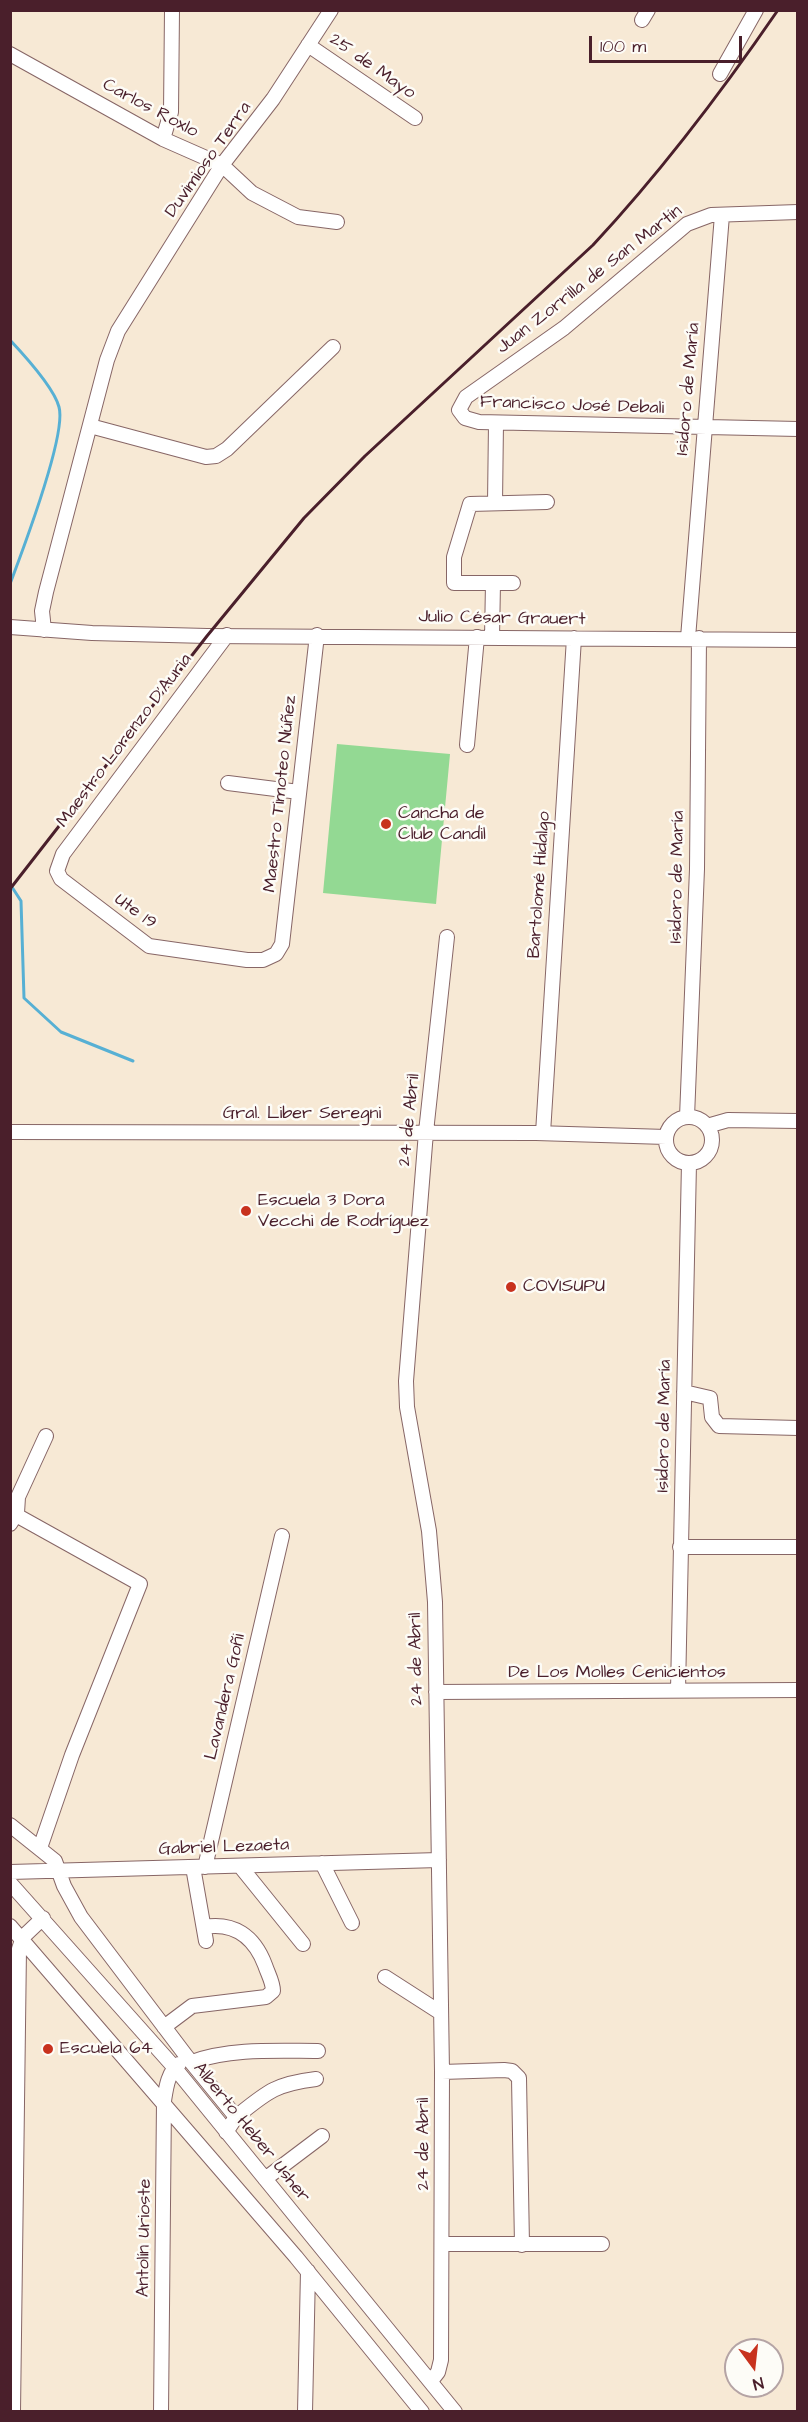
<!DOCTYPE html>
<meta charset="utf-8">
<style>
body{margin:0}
#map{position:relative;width:808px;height:2422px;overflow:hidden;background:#f7e9d5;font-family:"Architects Daughter",sans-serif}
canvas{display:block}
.frame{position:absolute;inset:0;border:12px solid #4a1f2b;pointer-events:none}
.north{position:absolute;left:724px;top:2338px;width:60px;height:60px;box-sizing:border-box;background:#fdfcf7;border:2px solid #b5a4a5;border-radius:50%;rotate:165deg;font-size:16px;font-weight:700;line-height:24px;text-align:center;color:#4a1f2b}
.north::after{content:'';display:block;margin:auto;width:21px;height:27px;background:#c8321e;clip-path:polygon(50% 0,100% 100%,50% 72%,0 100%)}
.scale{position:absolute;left:589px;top:36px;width:153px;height:27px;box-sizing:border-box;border:3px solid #4a1f2b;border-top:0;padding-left:8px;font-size:18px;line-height:21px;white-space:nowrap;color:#4a1f2b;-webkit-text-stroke:4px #fdfcf7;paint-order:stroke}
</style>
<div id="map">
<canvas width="808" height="2422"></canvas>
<div class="frame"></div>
<div class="north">N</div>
<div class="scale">100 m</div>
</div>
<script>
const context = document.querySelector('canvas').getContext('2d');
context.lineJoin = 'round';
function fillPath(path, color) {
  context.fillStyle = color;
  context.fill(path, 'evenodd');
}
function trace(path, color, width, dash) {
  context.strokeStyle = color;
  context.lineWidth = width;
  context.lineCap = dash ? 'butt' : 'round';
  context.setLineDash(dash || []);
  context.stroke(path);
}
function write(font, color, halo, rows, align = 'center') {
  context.font = font + ' "Architects Daughter",sans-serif';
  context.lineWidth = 5;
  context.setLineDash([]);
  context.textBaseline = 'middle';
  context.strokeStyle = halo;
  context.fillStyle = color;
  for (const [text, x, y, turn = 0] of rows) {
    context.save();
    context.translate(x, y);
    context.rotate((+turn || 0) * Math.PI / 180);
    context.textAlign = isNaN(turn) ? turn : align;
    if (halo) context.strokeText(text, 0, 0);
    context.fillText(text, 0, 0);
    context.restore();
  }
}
const green = new Path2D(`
 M337 744 450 754 436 904 323 893Z`);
const stream = new Path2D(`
 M10 340C25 356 54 388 59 407 67 435 22 552 10 584
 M10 884 21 901 24 998 61 1032 133 1061`);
const minor = new Path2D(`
 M642 20 648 10
 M308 45 415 118
 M10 54 163 139 222 165 252 193 298 217 337 222
 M720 74 756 10
 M163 139 171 112 172 10
 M798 212 711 215 687 224 564 328 466 397 459 410 465 418 479 422 798 429
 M90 426 206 457 216 456 227 449 333 347
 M495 503 496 423
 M513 583H454V557L470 504 547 502
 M10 627 92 633 207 636 798 640
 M44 630 42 611 46 592 107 360 118 331 222 165 273 99 331 10
 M227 635 63 854 57 871 61 879 149 946 247 960H263L276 954 282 944 317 635
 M492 638 493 583
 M688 638 722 215
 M467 745 477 637
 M228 783 299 792
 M687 1117 697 869 699 638
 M666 1140a23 23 0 1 1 46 0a23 23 0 1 1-46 0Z
 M707 1126 728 1120 798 1121
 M10 1132 536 1133 666 1137
 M543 1133 574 638
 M684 1392 710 1398 712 1417 719 1426 798 1428
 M16 1515 140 1584 72 1755 40 1848
 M10 1524 17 1513 18 1497 46 1436
 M680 1547H798
 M678 1690 689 1163
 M436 1692 798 1690
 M10 1825 55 1861 64 1886 81 1917 187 2057 236 2117 226 2132
 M322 1863 352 1923
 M240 1866 303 1944
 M193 1867 206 1941
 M205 1867 282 1536
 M10 1872 439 1860
 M10 1883 174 2067 455 2412
 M10 1926 296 2257 422 2412
 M385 1977 441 2013
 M164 2027 192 2006 266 1997 273 1991C273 1982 268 1974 265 1965 254 1936 234 1922 204 1927
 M192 2062C231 2048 277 2051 318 2051
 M442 2072 504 2070 512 2071 519 2078 522 2245
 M236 2117C267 2092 275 2084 316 2079
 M265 2179 322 2136
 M442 2244H602
 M431 2381 438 2372 441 2360 442 2072 435 1602 429 1531 407 1407 406 1381 426 1132 447 937
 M13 2412 19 1949 23 1937 43 1918
 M161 2412 164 2101C166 2088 168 2072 179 2064
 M305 2412 308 2271`);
const rail = new Path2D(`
 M10 889 207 636 304 518 365 456 593 245C662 171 721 93 778 10`);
const markers = [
 [386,824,6,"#c8321e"],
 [246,1211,6,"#c8321e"],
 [511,1287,6,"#c8321e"],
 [48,2049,6,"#c8321e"]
];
const streetNames = [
 ["25 de Mayo",372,67,35],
 ["Carlos Roxlo",150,109,28],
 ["Duvimioso Terra",209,160,-55],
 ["Juan Zorrilla de San Martín",590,280,-38],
 ["Isidoro de María",689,389,-85],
 ["Francisco José Debali",572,406,2],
 ["Julio César Grauert",502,619,1],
 ["Maestro Lorenzo D'Auria",125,741,-53],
 ["Maestro Timoteo Núñez",281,794,-84],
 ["Isidoro de María",678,877,-89],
 ["Bartolomé Hidalgo",540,885,-86],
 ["Ute 19",135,912,36],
 ["Gral. Liber Seregni",302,1114],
 ["24 de Abril",410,1120,-84],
 ["Isidoro de María",665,1426,-89],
 ["24 de Abril",417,1659,-91],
 ["De Los Molles Cenicientos",617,1673],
 ["Lavandera Goñi",226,1697,-77],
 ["Gabriel Lezaeta",224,1848,-2],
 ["Alberto Heber Usher",251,2133,51],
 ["24 de Abril",424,2144,-90],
 ["Antolín Urioste",145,2238,-89]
];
const poiNames = [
 ["Cancha de",398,814],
 ["Club Candil",398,835],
 ["Escuela 3 Dora",258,1201],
 ["Vecchi de Rodríguez",258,1222],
 ["COVISUPU",523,1287],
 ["Escuela 64",60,2049]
];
fillPath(green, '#93d993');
trace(stream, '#57b0d4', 3);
trace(minor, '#876666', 16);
trace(minor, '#fff', 14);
trace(rail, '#4a1f2b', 3);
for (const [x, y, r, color] of markers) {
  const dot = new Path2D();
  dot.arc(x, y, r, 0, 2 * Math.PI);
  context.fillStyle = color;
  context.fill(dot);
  trace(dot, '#fdfcf7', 2);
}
write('18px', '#4a1f2b', '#fdfcf7', streetNames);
write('18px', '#4a1f2b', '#fdfcf7', poiNames, 'left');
</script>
